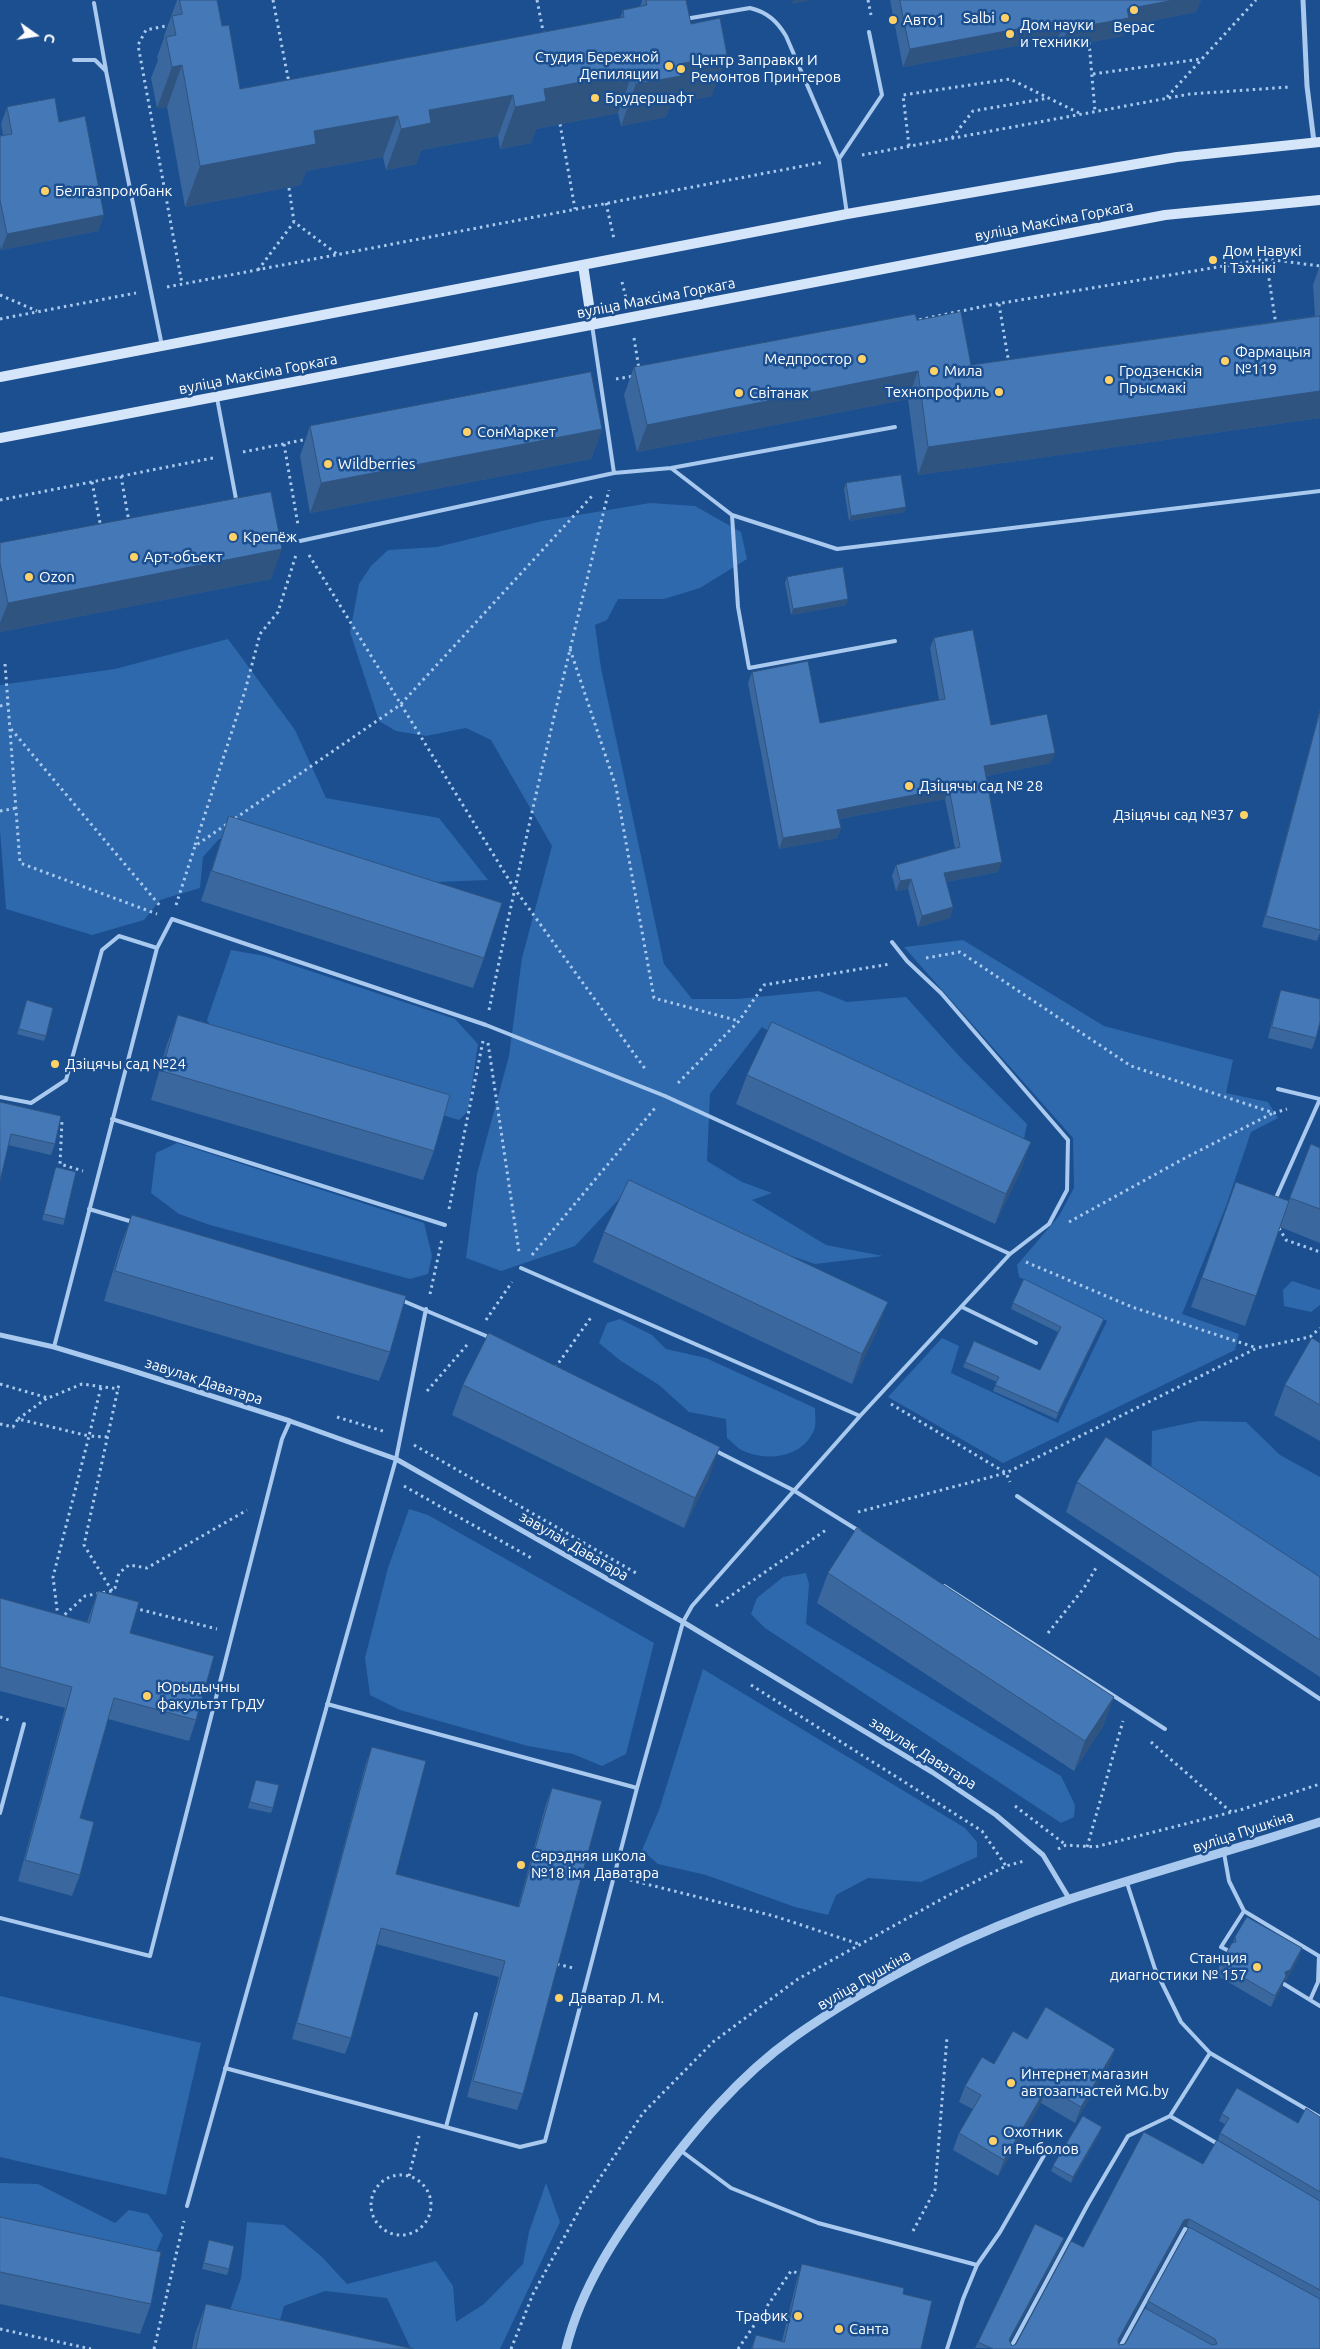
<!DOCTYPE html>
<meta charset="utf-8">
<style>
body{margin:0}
#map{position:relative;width:1320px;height:2349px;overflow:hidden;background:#1b4f8f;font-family:Ubuntu,sans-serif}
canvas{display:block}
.north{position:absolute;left:10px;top:10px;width:50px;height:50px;-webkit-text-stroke:4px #1b4f8f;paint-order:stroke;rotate:103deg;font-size:14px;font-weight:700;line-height:20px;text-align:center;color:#fff}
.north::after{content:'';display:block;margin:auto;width:18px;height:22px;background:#fff;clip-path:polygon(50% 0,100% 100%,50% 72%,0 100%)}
</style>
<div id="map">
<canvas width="1320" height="2349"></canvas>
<div class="north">С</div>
</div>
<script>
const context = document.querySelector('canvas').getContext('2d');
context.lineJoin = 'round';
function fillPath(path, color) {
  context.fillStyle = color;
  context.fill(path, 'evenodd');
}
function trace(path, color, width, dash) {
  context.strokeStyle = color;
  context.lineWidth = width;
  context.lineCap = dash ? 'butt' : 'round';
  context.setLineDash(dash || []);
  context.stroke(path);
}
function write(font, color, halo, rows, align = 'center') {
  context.font = font + ' Ubuntu,sans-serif';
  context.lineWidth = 5;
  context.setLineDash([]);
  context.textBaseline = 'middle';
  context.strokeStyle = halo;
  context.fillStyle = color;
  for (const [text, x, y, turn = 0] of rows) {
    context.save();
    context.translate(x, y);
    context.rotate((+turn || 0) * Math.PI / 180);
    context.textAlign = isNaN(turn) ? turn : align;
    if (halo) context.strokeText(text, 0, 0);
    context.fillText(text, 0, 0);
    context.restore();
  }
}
const green = new Path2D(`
 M650 503 695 506 741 532 747 559 700 588 664 599H618L607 620 595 625 601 668 664 964 692 999H737L819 991 847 1002 906 997 960 1057 1027 1124 1020 1158 826 1064 762 1027 710 1094 707 1161 742 1182 772 1193 752 1200 826 1245 883 1256 815 1264 684 1220 623 1195 575 1246 501 1271 466 1258 477 1174 509 1056 522 958 552 846 491 740 466 728 426 736 396 731 379 721 350 632 359 584 371 566 388 550 437 547 542 521Z
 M228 639 295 730 326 798 439 818 488 880 411 883 257 840 219 839 203 857 200 888 160 900 144 920 92 935 6 909 0 830V685L115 669Z
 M963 940 1104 1026 1233 1060 1226 1093 1268 1102 1278 1118 1251 1132 1226 1206 1182 1314 1239 1334 1235 1350 1003 1463 888 1397 942 1338 959 1346 951 1373 1058 1423 1107 1321 1019 1277 1017 1265 1059 1216 1074 1188 1073 1138 904 947Z
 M231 950 265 956 455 1019 478 1044 468 1111 459 1120 225 1049 207 1020Z
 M177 1143 424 1223 432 1256 428 1274 410 1279 210 1225 179 1214 151 1193 156 1153Z
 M1292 1281 1320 1290V1305L1311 1312 1284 1306 1283 1290Z
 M620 1319 652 1335 666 1349 706 1358 815 1408C815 1413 816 1422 815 1427 806 1456 771 1462 746 1452 739 1450 733 1443 727 1438L726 1419 689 1412 659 1385 621 1361 599 1343 607 1323Z
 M1199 1421 1246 1422 1280 1455 1320 1477V1589L1151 1488 1152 1431Z
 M409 1509 428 1515 654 1643 626 1754 602 1766 573 1754 528 1746 400 1710 370 1695 365 1658 388 1568Z
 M806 1573 809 1584 806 1624 1061 1776 1075 1805 1074 1817 1061 1823 765 1628 751 1614 757 1598 783 1577Z
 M703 1669 965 1828 977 1842V1857L921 1882 868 1878 836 1895 828 1915 795 1907 706 1875 658 1864 642 1850 659 1810Z
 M0 1996 201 2043 166 2195 0 2157Z
 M0 2183 38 2184 115 2223 129 2210 148 2214 163 2235 149 2269 0 2220Z
 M546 2183 560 2222 500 2349H411L387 2298 325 2291 284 2306 275 2338 228 2316 241 2278 247 2222 284 2225 322 2257 347 2284 436 2261 453 2286 456 2322 484 2304 523 2264 529 2232Z`);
const path = new Path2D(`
 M273 0 289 83
 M537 0 544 36
 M868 0 871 15
 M171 25 146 30 138 45 182 284
 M1089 42 1095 111
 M1093 74 1201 59
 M1167 97 1256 0
 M560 124 575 209
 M952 138 973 111 1049 98
 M909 146 903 95 1010 79 1081 114
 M862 155 1190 94 1290 87V86
 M289 188 294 222 337 254
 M606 203 614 239
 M1266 259 1276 325
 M258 270 294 222
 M622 282 626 298
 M167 287 824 162
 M0 295 37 311
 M999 304 1009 364
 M0 319 136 293
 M913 321 990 305 1266 259 1320 266
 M634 338 639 369
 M616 379 634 376
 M284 444 298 525
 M243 452 308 439
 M121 476 129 522
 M92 482 101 528
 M0 500 213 458
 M309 555 514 888 646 1070
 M570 649 616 787 654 998 739 1021
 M5 664 20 863 157 914
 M0 706 8 704
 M11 729 161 907
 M0 811 17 808
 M195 845 245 691 260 634 278 612 296 555
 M176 905 195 846 400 705 593 495
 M926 958 960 952 1131 1066 1274 1113 1287 1109
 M489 1010C525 836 566 663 609 490
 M488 1043 519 1252
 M678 1083 739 1021 764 985 890 964
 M57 1119 62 1121 60 1164 83 1171
 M449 1209 483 1041
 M1069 1222 1185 1158 1273 1113
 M1279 1228 1286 1240 1320 1252
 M532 1255 655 1108
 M1026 1262 1132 1307 1257 1348
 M430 1294 442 1239
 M486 1320 512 1282
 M555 1368 592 1316
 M0 1384 48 1398 82 1384 119 1389
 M427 1391 467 1345
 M891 1404 1006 1473 1010 1482
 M337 1417 386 1432
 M18 1419 47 1398
 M0 1424 13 1427 18 1419 89 1436 101 1387
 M414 1445 636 1573
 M404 1486 533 1559
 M858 1512 1006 1473 1257 1348 1310 1337 1320 1328
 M112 1591 84 1545 119 1384
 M716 1606 826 1530
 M134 1608 217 1629
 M58 1617 53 1577 89 1436 107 1437
 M60 1619 85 1596 112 1591 115 1588 119 1573 129 1565 147 1568 247 1510
 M1048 1633 1084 1588 1096 1568
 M751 1685 982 1831 1006 1866
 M0 1717 9 1720
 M1151 1742 1231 1812
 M1015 1806 1066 1845
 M1087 1847 1123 1721
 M1058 1849 1066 1845 1095 1847 1240 1810 1320 1784
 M630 1880 774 1916 859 1944
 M557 1964 573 1968
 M371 2205a30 30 0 1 1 60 0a30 30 0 1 1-60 0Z
 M409 2176 419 2136
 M913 2231 935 2190 947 2037
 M0 2329 91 2349
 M154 2349 184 2221
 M511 2349 533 2294 582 2205 643 2113 713 2042 798 1979 949 1895 1006 1866 1024 1861
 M738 2349 791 2271 801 2274`);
const service = new Path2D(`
 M94 3 106 70
 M685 19 750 8C767 12 777 21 786 36L839 159 847 214
 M74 60H95L106 71 162 346
 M839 159 882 95 869 32
 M592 325 614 473 671 468 895 427
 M217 398 236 499
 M671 468 732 515 837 549 1320 491
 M732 515 738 607 749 668 895 641
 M300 541 614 473
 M1278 1089 1320 1099
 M0 1097 31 1103 66 1080 102 950 119 936 157 948
 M112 1119 445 1225
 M1275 1200 1320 1099
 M89 1209 133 1222
 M521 1268 860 1416
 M401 1300 491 1338
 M962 1307 1036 1343
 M54 1347 157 948 172 919 486 1025 665 1096 1010 1254
 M714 1450 793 1490 859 1531
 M1017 1496 1320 1699
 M944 1586 1165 1729
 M327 1704 637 1788
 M0 1813 24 1724
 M1224 1853 1229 1881 1244 1911 1319 1956 1318 1982 1310 2000
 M1127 1883 1155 1969 1181 2022 1210 2053 1320 2117
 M0 1918 150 1956 282 1439 290 1421
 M1229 1951 1221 1947 1244 1911
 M1284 1984 1320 2006
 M225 2068 520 2147 545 2141 637 1788 683 1622 692 1606 860 1416 1010 1254 1049 1224 1067 1190 1068 1140 941 993 907 961 892 942
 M1170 2116 1218 2144
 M446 2127 476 2014
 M680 2150 731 2188 818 2223 977 2265
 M187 2206 396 1459 426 1309
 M947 2349 963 2299 977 2265 1000 2232 1046 2152
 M1010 2349 1088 2204 1128 2136 1170 2116 1210 2053
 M1119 2349 1185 2229 1190 2232`);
const minor = new Path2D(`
 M1303 0 1307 86 1314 142
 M0 1335 54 1347 124 1368 290 1421 396 1459 683 1622 932 1772 996 1815 1043 1855 1070 1900`);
const tertiary = new Path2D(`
 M566 2349C581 2287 617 2234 654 2184 694 2130 739 2076 794 2037 876 1979 975 1931 1070 1899 1153 1872 1237 1849 1320 1822`);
const secondary = new Path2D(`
 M583 265 592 325
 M0 377 847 214 1177 157 1320 142
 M0 438 1165 215 1320 200`);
const wall = new Path2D(`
 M177 0H217L222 26 240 89 620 18 623 10 640 7 642 0H686L691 24 712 96 671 104 666 117 621 126 618 113 536 129 531 143 500 149 498 136 421 150 416 164 386 170 383 157 306 171 301 185 185 207 167 107 157 108 151 78 158 60 157 57 164 38V36Z
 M890 0H1201L1196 12 1126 26 1123 36 1060 48 1058 38 903 67Z
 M7 107 59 122 104 215 98 231 1 250 0 246V136L3 135 1 124Z
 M1320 265V418L918 475 908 399 637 452 624 395 634 367 917 320 971 365 1315 316 1313 285Z
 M310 426 602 429 591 459 310 513 300 456Z
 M846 483 906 507 904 512 849 521 844 489Z
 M0 543 271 579 0 632Z
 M787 577 846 605 791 615 785 583Z
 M934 638 991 725 1051 763 986 776 998 872 946 882 953 907 950 918 918 927 908 889 896 891 892 876 896 865 955 848 945 799 839 819 841 828 837 838 779 849 748 683 752 672 820 723 939 700 930 648Z
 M1320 709V933L1317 941 1262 927Z
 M229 816 484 958 473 988 201 901 219 846Z
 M1281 990 1316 1038 1312 1049 1268 1038 1277 1001Z
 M27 1000 46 1036 44 1041 17 1034Z
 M178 1015 434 1151 423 1180 151 1100 167 1044Z
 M747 1075 1031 1142 1020 1172 995 1224 736 1104Z
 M0 1102 55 1144 51 1155 8 1145Z
 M1311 1144 1320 1148V1243L1280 1227 1245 1326 1191 1307 1225 1212 1289 1201Z
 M56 1167 65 1219 63 1225 42 1220Z
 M132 1215 390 1352 379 1381 104 1301 121 1244Z
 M604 1232 877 1331 852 1384 593 1262Z
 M1013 1303 1102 1324 1056 1419 993 1391 997 1382 963 1367 965 1362 1040 1370 1058 1332 1011 1309Z
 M1320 1343V1441L1274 1415 1285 1385Z
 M463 1385 709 1477 684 1528 452 1415Z
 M1077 1482 1320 1577V1677L1066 1512Z
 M828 1573 1114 1697 1103 1726 1074 1771 817 1603Z
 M98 1591 196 1720 189 1741 108 1719 80 1818V1875L72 1896 18 1881 65 1708 0 1691V1598L87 1622Z
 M372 1747 396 1874 518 1907 546 1804 552 1788 523 2094 517 2110 467 2097 499 1977 376 1944 351 2038 345 2054 292 2039 366 1763Z
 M256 1780 273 1808 271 1813 248 1808Z
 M1235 1937 1302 1948 1298 1959 1286 1981H1284L1282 1987 1271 2007 1216 1975 1220 1964 1233 1943Z
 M1027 2039 1115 2049 1109 2065 1075 2123 1041 2103 998 2176 953 2150 959 2133 973 2109 959 2102 965 2086Z
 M1222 2114 1298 2123 1320 2117V2201L1218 2140 1220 2133 1225 2124 1219 2121Z
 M1100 2133 1071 2183 1051 2171 1053 2166Z
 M1203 2164 1320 2201V2299L1187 2226 1182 2227 1119 2342V2345L1125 2344 1146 2308 1148 2301 1320 2349 975 2348 978 2342 1064 2238 1062 2245 1010 2341 1012 2346 1016 2344 1083 2247Z
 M0 2217 151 2304 140 2334 0 2304Z
 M209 2240 229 2269 227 2275 202 2269Z
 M802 2264 903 2294 921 2349H751L756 2335 782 2341 797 2279Z
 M206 2304 414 2349H192L195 2334Z`);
const shadedWall = new Path2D(`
 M793 0H811L792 4Z
 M1174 0H1201L1196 12 1126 26 1123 36 1060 48 1067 30 1127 9Z
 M1065 20 1058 38 903 67 910 49Z
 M727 55 712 96 671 104 666 117 621 126 636 84 679 64Z
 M182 65 167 107 157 108 172 67Z
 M633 72 618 113 536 129 531 143 500 149 515 107 544 89Z
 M513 95 498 136 421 150 416 164 386 170 401 129 429 110Z
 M398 116 383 157 306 171 301 185 185 207 200 166 314 131Z
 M104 215 98 231 1 250 7 234Z
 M918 371 908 399 637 452 647 425Z
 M1320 391V418L918 475 928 447Z
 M602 429 591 459 310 513 321 483Z
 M906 507 904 512 849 521 851 516Z
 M282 549 271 579 0 632V623L8 603Z
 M848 599 846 605 791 615 793 609Z
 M1055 753 1051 763 980 777 984 766Z
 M949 788 945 799 833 820 837 810Z
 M841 828 837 838 779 849 783 838Z
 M1002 862 998 872 940 883 944 873Z
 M911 879 908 889 896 891 900 881Z
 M953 907 950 918 918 927 922 916Z
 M1031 1142 1020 1172 995 1224 1006 1194Z
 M888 1302 877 1331 852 1384 862 1354Z
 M1104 1319 1102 1324 1056 1419 1058 1413Z
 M720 1447 709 1477 684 1528 695 1498Z
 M1114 1697 1103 1726 1074 1771 1085 1741Z
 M1302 1948 1298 1959 1286 1981H1284L1282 1987 1271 2007 1285 1972Z
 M1115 2049 1109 2065 1075 2123 1081 2107Z
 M1047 2087 1041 2103 998 2176 1004 2160Z
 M1102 2127 1100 2133 1071 2183 1073 2177Z
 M1189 2219 1187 2226 1182 2227 1116 2347 1118 2340 1184 2220Z
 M1064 2238 1062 2245 1007 2347 1009 2340Z`);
const building = new Path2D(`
 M180 0H217L222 26 229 25 240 89 624 17 623 10 647 5 646 0H686L691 24 720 18 727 55 679 64 681 76 636 84 633 72 544 89 546 101 515 107 513 95 429 110 431 123 401 129 398 116 314 131 316 144 200 166 182 65 172 67 166 37 176 35 172 16 182 14Z
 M900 0H1174L1127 9 1129 18 1096 24 1067 30 1065 20 910 49Z
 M55 98 59 122 85 116 104 215 7 234 0 200V136L12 134 7 107Z
 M961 312 971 365 1320 316V391L928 447 918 371 647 425 634 367 915 314 917 320Z
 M591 372 602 429 321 483 310 426Z
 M901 475 906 507 851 516 846 483Z
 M271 492 282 549 8 603 0 563V543Z
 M843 567 848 599 793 609 787 577Z
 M973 630 991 725 1047 714 1055 753 984 766 1002 862 944 873 953 907 922 916 911 879 900 881 896 865 960 847 949 788 837 810 841 828 783 838 752 672 808 661 820 723 945 699 934 638Z
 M1320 711V930L1266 916Z
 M229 816 502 903 484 958 212 871Z
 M1281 990 1320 999V1022L1316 1038 1272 1027Z
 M27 1000 53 1008 46 1036 19 1029Z
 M178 1015 450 1095 434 1151 162 1071Z
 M772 1022 1031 1142 1006 1194 747 1075Z
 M0 1102 61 1116 55 1144 11 1134 0 1181Z
 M1311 1144 1320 1148V1209L1290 1198Z
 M56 1167 76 1172 65 1219 44 1214Z
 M629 1180 888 1302 862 1354 604 1232Z
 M1236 1182 1289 1201 1256 1296 1202 1278Z
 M132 1215 406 1296 390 1352 115 1271Z
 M1024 1279 1104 1319 1058 1413 995 1385 999 1377 965 1362 974 1341 1040 1370 1061 1327 1013 1303Z
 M489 1333 720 1447 695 1498 463 1385Z
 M1312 1338 1320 1343V1405L1285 1385Z
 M1106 1437 1320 1577V1640L1077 1482Z
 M857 1528 1114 1697 1085 1741 828 1573Z
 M98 1591 139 1602 130 1633 214 1656 196 1720 114 1698 80 1818 94 1822 80 1875 25 1860 72 1687 0 1667V1598L89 1623Z
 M372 1747 426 1761 396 1874 519 1907 552 1788 602 1801 523 2094 473 2081 505 1961 381 1928 351 2038 297 2023Z
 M256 1780 279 1785 273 1808 250 1802Z
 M1247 1917 1302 1948 1290 1970 1285 1972 1286 1976 1275 1996 1220 1964 1232 1943 1236 1942 1235 1937Z
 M1046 2007 1115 2049 1081 2107 1047 2087 1004 2160 959 2133 981 2095 965 2086 982 2057 994 2064 1013 2031 1027 2039Z
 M1237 2088 1298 2123 1306 2108 1320 2117V2192L1220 2133 1229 2118 1222 2114Z
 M1083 2116 1102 2127 1073 2177 1053 2166Z
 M1144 2132 1203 2164 1217 2140 1320 2201V2290L1189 2219 1184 2220 1118 2340 1119 2345 1125 2344 1145 2308 1212 2345 1217 2344 1215 2339 1148 2301 1189 2227 1320 2299V2349H993L978 2342 1035 2224 1064 2238 1009 2340 1012 2346 1016 2344 1071 2241 1083 2247Z
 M0 2217 161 2252 151 2304 0 2272Z
 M209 2240 234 2246 229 2269 204 2263Z
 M802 2264 904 2288 903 2294 932 2301 921 2349H752L756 2335 784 2342Z
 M206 2304 414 2349H196Z`);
const markers = [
 [1134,10,5,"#ffd166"],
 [1005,18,5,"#ffd166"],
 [893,20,5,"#ffd166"],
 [1010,34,5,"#ffd166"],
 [669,66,5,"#ffd166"],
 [681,69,5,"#ffd166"],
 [595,98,5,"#ffd166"],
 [45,191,5,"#ffd166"],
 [1213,260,5,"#ffd166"],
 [862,359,5,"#ffd166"],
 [1225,361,5,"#ffd166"],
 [934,371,5,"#ffd166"],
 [1109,380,5,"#ffd166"],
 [999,392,5,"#ffd166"],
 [739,393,5,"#ffd166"],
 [467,432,5,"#ffd166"],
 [328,464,5,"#ffd166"],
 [233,537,5,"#ffd166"],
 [134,557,5,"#ffd166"],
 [29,577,5,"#ffd166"],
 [909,786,5,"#ffd166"],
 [1244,815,5,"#ffd166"],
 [55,1064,5,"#ffd166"],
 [147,1696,5,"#ffd166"],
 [521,1865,5,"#ffd166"],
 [1257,1967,5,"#ffd166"],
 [559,1998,5,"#ffd166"],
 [1011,2083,5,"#ffd166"],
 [993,2141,5,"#ffd166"],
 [798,2316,5,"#ffd166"],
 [839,2329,5,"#ffd166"]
];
const poiNames = [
 ["Salbi",995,18,"right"],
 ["Авто1",903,20],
 ["Дом науки",1020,25],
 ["и техники",1020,42],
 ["Верас",1134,27,"center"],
 ["Студия Бережной",659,57,"right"],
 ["Депиляции",659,74,"right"],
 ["Центр Заправки И",691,60],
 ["Ремонтов Принтеров",691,77],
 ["Брудершафт",605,98],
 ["Белгазпромбанк",55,191],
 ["Дом Навукі",1223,251],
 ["і Тэхнікі",1223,268],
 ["Фармацыя",1235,352],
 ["№119",1235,369],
 ["Медпростор",852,359,"right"],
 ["Мила",944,371],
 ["Гродзенскія",1119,371],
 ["Прысмакі",1119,388],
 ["Технопрофиль",989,392,"right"],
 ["Світанак",749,393],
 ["СонМаркет",477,432],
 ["Wildberries",338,464],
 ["Крепёж",243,537],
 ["Арт-объект",144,557],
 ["Ozon",39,577],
 ["Дзіцячы сад № 28",919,786],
 ["Дзіцячы сад №37",1234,815,"right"],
 ["Дзіцячы сад №24",65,1064],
 ["Юрыдычны",157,1687],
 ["факультэт ГрДУ",157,1704],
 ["Сярэдняя школа",531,1856],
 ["№18 імя Даватара",531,1873],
 ["Станция",1247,1958,"right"],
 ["диагностики № 157",1247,1975,"right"],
 ["Даватар Л. М.",569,1998],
 ["Интернет магазин",1021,2074],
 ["автозапчастей MG.by",1021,2091],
 ["Охотник",1003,2132],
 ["и Рыболов",1003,2149],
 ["Трафик",788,2316,"right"],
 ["Санта",849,2329]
];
const streetNames = [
 ["вуліца Максіма Горкага",1054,221,-11],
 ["вуліца Максіма Горкага",656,298,-11],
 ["вуліца Максіма Горкага",258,374,-11],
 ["завулак Даватара",204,1381,18],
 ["завулак Даватара",574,1546,30],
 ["завулак Даватара",923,1753,32],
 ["вуліца Пушкіна",1243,1832,-18],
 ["вуліца Пушкіна",864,1980,-30]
];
fillPath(green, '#2e69ad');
trace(path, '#a9c9ee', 3, [2.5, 4]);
trace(service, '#a9c9ee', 4);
trace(minor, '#a9c9ee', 5);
trace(tertiary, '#a9c9ee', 9);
trace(secondary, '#d6e6fa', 10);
fillPath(wall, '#3a679d');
fillPath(shadedWall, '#305480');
fillPath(building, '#4478b7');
trace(building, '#305480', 1);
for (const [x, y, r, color] of markers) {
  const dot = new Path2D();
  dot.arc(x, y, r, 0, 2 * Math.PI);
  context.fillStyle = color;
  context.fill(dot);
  trace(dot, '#1b4f8f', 2);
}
write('15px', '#fff', '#1b4f8f', poiNames, 'left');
write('15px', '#fff', '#1b4f8f', streetNames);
</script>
